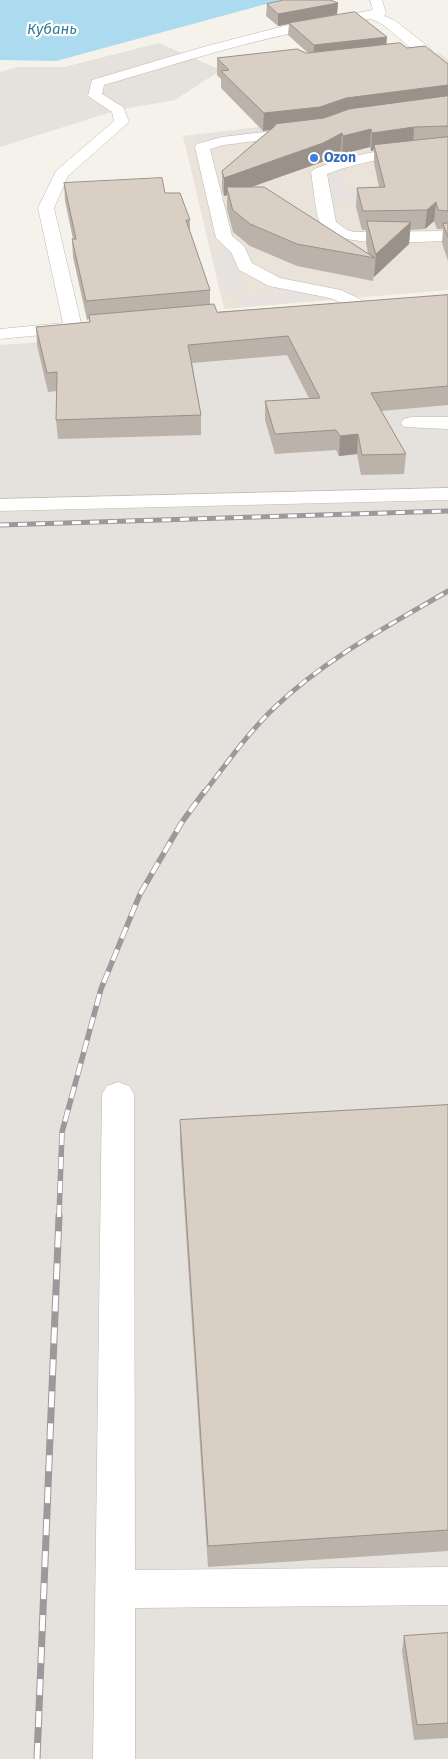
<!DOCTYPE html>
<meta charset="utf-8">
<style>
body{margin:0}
canvas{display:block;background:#f5f2ec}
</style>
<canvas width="448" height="1759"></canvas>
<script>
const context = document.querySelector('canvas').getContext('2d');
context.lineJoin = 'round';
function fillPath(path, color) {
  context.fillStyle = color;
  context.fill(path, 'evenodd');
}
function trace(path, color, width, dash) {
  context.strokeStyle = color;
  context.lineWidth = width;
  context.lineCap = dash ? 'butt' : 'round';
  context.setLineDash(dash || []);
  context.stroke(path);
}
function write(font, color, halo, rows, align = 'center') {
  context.font = font + ' "Fira Sans",sans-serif';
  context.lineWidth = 4.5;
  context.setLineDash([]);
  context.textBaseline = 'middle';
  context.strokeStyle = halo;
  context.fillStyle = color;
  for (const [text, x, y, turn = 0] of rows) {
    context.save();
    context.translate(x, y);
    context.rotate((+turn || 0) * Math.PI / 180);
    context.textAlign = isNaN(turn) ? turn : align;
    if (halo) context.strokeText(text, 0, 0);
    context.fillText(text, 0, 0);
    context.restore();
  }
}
const residential = new Path2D(`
 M440 53 448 59V290L224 309 183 136 352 116 304 69Z`);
const industrial = new Path2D(`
 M159 43 221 70 175 100 118 110 0 147V72L17 67H64Z
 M448 312V1759H0V345Z`);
const parking = new Path2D(`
 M316 122 320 127 197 140 194 135Z
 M338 170 342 189H357L360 203H331L325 171Z
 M232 250 244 292 225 293 215 251Z
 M304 292 307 300 241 305 238 297Z`);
const water = new Path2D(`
 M0 0H281L56 61 0 60Z`);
const minor = new Path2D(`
 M370 0H382L386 13 384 16 394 20 430 48 432 51 430 54C411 58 389 21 369 19 357 18 336 24 324 27 249 40 176 64 104 85L102 94 123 107 129 122 68 176 54 208 82 327 79 331 73 332 0 339V329L63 323 38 208 56 171 114 121 112 112 88 96 92 80 203 47 288 25 373 10Z
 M298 128 303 129 305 132 303 135 224 145 210 149 232 236 244 246 252 263 280 278 341 290 362 300 365 304 362 308 356 309 330 298 269 286 239 270 231 252 216 238 195 147 197 144 222 137Z
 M448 145V153C406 155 366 159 327 174L336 222 347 230 354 232 448 231V241C421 241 336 250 321 225 316 217 313 184 311 172L314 169C357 152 401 146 448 145Z
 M411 417H448V429L404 427 401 423 404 419Z
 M448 488V500L0 511V499Z
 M118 1082 129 1086 134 1094 135 1570 448 1567V1605L135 1608V1759H93L102 1094 107 1086Z`);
const railFar2 = new Path2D(`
 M0 525 448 511
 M204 793C226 764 248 733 274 708 325 659 388 626 448 591`);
const railFar1 = new Path2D(`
 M59 1217 62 1132 101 989 140 894 182 822 204 792`);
const rail = new Path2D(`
 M37 1759 59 1216`);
const wall = new Path2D(`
 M338 3 337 14 310 20 387 44 407 48 448 64V261L442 243 443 229H437L434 221 425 229 410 230 409 244 374 277V275L373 281 297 266 250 246 233 232 227 209V195L224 196 222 190V171L270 130 263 131 221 88V79L217 75V58L308 53 288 35 289 24 278 26 266 16 267 4ZM370 147 371 151 374 150V163L379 187 357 188 356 207 362 230H366V243L368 254 250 187 322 162 341 151 342 154Z
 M64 183 165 193 190 220V234L210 290V305L217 312 448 295V405L381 411 406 454 404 474 361 475 357 454 339 456 336 450 275 454 265 420V401L309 398 287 355 192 363 201 415V435L58 439 56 420 57 391 48 392 37 345 36 327 89 322V319L87 320 73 257 72 239H73L65 201Z
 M448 1105V1551L208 1567 180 1143V1120Z
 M448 1633V1738L414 1740 402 1651 404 1636Z`);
const shadedWall = new Path2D(`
 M338 3 337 14 278 26V14Z
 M387 37 386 49 313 57 314 45Z
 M448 85V102L276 125 274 124V129L263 131 264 113 346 98Z
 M414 127 413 145H374V150L371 151 372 133Z
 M371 129 370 147 342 154 343 136Z
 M342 133 341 151 322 162 229 195 227 187V195L224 196V178Z
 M436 202 434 221 425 229 427 210Z
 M411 222 409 244 374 277 376 254Z
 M358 434 357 454 339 456 340 436Z`);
const building = new Path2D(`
 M284 0H330L338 3 278 14 267 4Z
 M355 12 387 37 314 45 289 23Z
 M400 43 407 48 425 46 448 64V85L346 98 320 107 264 113 221 71 229 70 217 58 297 49 306 53Z
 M448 96V126L414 127 372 133 371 129 343 136 342 133 323 143 224 178 222 171 276 125 274 124 324 118 349 109Z
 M448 137V211L438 210 436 202 427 210 363 211 357 188 385 187 374 145Z
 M162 178 165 193H180L190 220H186L210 290 86 301 72 239H76L64 183Z
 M227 187H264L375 258 297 244 250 224 233 210Z
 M367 221 411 222 376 254Z
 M448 223V237L443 224Z
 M448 295V386L371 393 406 454 362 455 358 434 340 436 336 430 275 434 265 401 320 398 288 336 188 345 201 415 56 420 57 372 47 373 36 327 90 322 89 315 214 304 217 312Z
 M448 1105V1530L208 1546 180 1120Z
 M448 1633V1723L417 1725 404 1636Z`);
const markers = [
 [314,158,5,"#3f7fe0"]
];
const farShopnames = [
 ["Ozon",324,158]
];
const farWaternames = [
 ["Кубань",52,30]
];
fillPath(residential, '#e9e3da');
fillPath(industrial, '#e5e1dd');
fillPath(parking, '#e5e2e0');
fillPath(water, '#acdbef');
trace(minor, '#c1b8af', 1);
fillPath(minor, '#fff');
trace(railFar2, '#9a9a9a', 5);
trace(railFar1, '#9a9a9a', 5.5);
trace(rail, '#9a9a9a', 7);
trace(railFar2, '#fff', 3, [9]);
trace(railFar1, '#fff', 4, [12]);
trace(rail, '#fff', 5, [16]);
fillPath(wall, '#bbb2a9');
fillPath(shadedWall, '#99918a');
fillPath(building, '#dacfc5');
trace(building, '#99918a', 1);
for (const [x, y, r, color] of markers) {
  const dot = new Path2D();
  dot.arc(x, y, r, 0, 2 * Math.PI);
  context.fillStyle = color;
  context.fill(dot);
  trace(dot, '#fff', 2);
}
write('bold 14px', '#366cbe', '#fff', farShopnames, 'left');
write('italic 15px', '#307a9c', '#fff', farWaternames);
</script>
